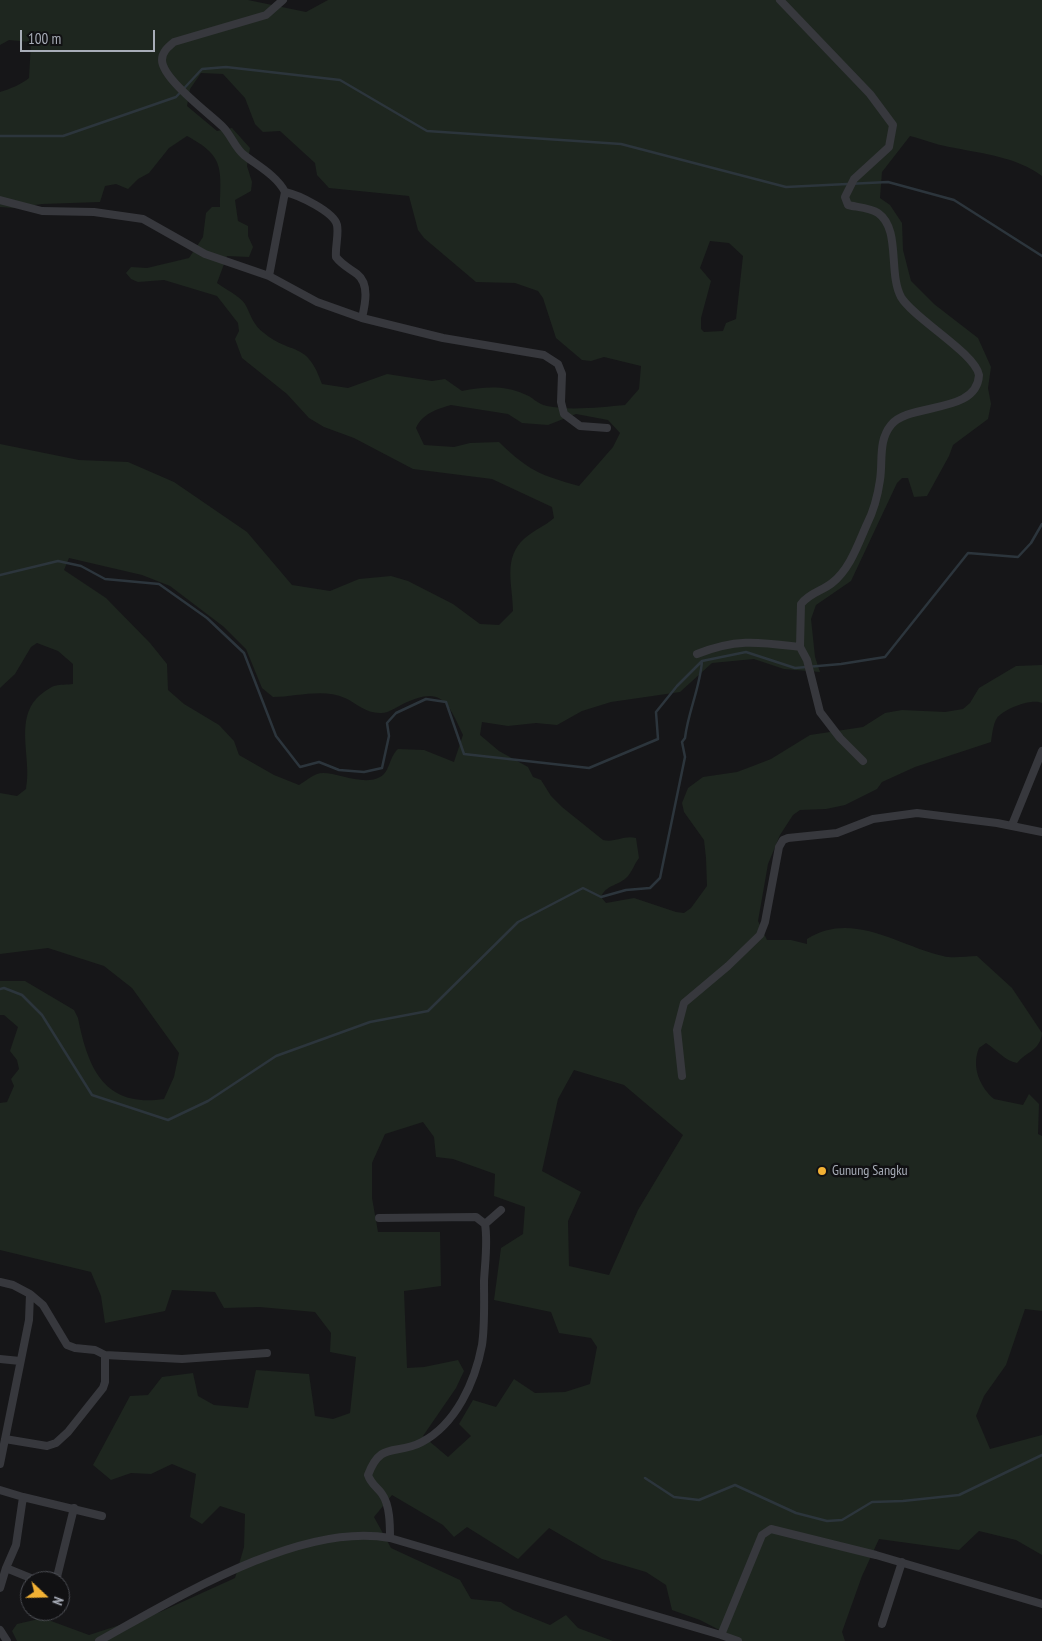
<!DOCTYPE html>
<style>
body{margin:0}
#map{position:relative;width:1042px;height:1641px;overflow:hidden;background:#161618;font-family:"PT Sans Narrow",sans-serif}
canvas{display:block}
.north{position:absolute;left:20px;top:1571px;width:50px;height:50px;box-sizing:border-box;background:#111113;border:1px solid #4d4f55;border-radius:50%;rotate:111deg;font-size:14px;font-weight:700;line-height:20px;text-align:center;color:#a8adb8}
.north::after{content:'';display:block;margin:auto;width:18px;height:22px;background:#f2b134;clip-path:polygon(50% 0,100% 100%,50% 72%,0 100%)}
.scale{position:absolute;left:20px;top:30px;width:135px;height:22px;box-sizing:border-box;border:2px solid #a8adb8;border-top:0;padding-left:6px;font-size:15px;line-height:18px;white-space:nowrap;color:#a8adb8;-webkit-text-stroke:4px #111113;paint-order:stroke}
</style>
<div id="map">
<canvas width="1042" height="1641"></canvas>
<div class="north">N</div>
<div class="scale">100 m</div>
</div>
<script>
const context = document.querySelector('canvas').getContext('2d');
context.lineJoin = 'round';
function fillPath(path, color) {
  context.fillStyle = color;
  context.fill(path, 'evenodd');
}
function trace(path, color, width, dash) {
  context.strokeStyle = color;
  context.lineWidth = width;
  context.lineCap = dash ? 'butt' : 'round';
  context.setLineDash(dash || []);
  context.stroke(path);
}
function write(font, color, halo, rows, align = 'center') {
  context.font = font + ' "PT Sans Narrow",sans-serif';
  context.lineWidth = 5;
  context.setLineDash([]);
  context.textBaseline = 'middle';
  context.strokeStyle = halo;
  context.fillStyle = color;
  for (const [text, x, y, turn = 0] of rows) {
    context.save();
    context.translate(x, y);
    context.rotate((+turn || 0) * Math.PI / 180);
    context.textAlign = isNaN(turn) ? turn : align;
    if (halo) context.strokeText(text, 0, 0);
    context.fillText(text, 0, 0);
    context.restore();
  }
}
const green = new Path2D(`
 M0 0H248L306 12 328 0H1042V176C1016 157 985 154 955 148 940 146 925 140 910 136L882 172 880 198 890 205 902 223 903 250 911 281 934 304 978 338 991 367 988 388 991 404 988 419 953 445 949 456 927 496 914 497 908 478H902L897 483 851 581 816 605 811 619 815 657 820 672 784 669 754 659 712 663 680 692 611 702 582 711 557 725 536 723 508 726 482 722 480 735 499 751 528 767 533 777 541 780 551 796 562 807 603 840C615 843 624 835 636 838L639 858C634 864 632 873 626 878 617 886 606 885 601 897L606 903 634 898 676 912 684 913 691 908 707 886 706 858 704 840 684 812 682 803 688 788 703 777 737 772 753 766 771 759 810 735 863 727 885 713 902 710 945 712 963 709 970 703 979 688 1016 666 1042 665V703C1031 698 1004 709 997 718 993 724 992 735 991 742L915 767 882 782 877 789 845 805 826 809 800 810 793 815 780 835 768 864 758 921 767 940H791L807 944V939C852 910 899 946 943 956 954 959 966 956 977 956L1012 988 1042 1033C1040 1051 1027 1051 1017 1063 1005 1061 996 1049 986 1043L979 1048C971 1067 980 1087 994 1099L1023 1105 1029 1094 1039 1104 1038 1134 1042 1136V1311L1025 1309 1006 1365 984 1396 976 1416 990 1449 1042 1435V1555L1016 1540 979 1531 959 1550 879 1539 862 1576 842 1632 845 1641H741L700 1620 672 1610 666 1585 646 1572 602 1559 549 1528 518 1559 467 1527 454 1537 443 1525 392 1495 374 1517 391 1548 460 1580 471 1599 501 1602 513 1610 550 1625 566 1615 578 1628 613 1641H17L12 1631 17 1624 43 1618 89 1635 160 1612 235 1578 244 1547 245 1514 220 1506 202 1524 190 1517 196 1474 172 1464 151 1474 131 1473 111 1480 93 1465 130 1396 148 1395 162 1377 193 1373 198 1396 214 1405 248 1408 256 1370 309 1374 315 1416 333 1419 350 1413 356 1357 330 1352 331 1333 315 1312 260 1307 224 1308 215 1292 172 1290 165 1311 105 1323 101 1296 91 1272 0 1250V1103L7 1102 14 1086 11 1079 19 1069 17 1060 10 1051 18 1027 4 1015H0V981H25L74 1010 78 1018C88 1068 104 1108 164 1099L174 1077 179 1053 132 988 104 966 48 948 0 954V793L17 796 26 789C33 758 11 715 44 692 47 690 51 687 54 686 60 684 67 685 73 684V664L58 651 37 643 31 647 15 674 0 688V444L79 460 128 462 174 482 247 532 292 585 330 591 359 579 391 576 408 581 453 604 480 624 499 625 513 611C513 585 502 558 525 538 534 530 545 526 554 518L552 507 492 479 413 469 354 438 324 427 309 418 287 394 242 358 235 339 239 331 238 323 217 296 164 280 138 282 131 279 126 273 131 267 147 268 189 258 203 237 206 213 212 207H220C221 167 224 156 187 136L169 148 149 173 138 179 128 189 116 184 105 186 100 202 42 204 14 208 0 207V92C10 89 22 84 29 78L31 42 9 40 0 45ZM201 73 223 74 245 98 255 124 263 132 280 131 315 163 317 175 329 188 409 196 418 230 424 238 476 282 515 283 538 291 543 298 556 338 582 360 591 361 604 357 641 366 639 389 625 405C603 407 569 411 547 406 537 404 533 397 524 394 504 385 483 387 462 391L445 379 432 381 387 374 348 388 322 384C307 340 292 356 264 333 253 325 251 315 245 304 240 296 225 289 217 283L227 256 249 257 253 247 248 236V226L238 221 235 200 251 191 252 182 247 166 250 148 232 128 217 131 187 106 190 89ZM710 241 729 243 743 256 736 319 726 323 723 331 704 332 701 329V318L711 281 700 268ZM451 405 508 414 522 423 548 425 576 414 608 420 620 433 613 447 579 486C540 475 529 471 499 442L470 443 454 447 424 445 416 428C422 414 437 409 451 405ZM69 558 142 575 170 586 224 627 246 649 262 688 273 697C296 697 323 688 345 698 358 704 365 713 380 713 387 714 395 708 401 705 441 685 447 700 463 735L454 762 424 750 398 749C389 757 390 772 380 777 364 786 338 773 323 773 314 773 306 781 299 785L274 775 239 755 234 741 219 725 184 704 168 690 167 664 150 643 106 598 64 570ZM574 1070 624 1085 683 1135 638 1210 609 1275 569 1266 568 1221 581 1192 542 1171 558 1099ZM423 1122 434 1137 436 1157 453 1159 495 1174 494 1196 525 1207 523 1234 501 1248 494 1300 551 1312 559 1333 591 1338 597 1347 590 1384 565 1392 535 1393 514 1379 496 1407 473 1400 459 1424 471 1436 448 1457 423 1436 456 1388 464 1371 458 1360 424 1367 407 1368 404 1291 441 1286 440 1232H378L372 1198V1163L385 1134Z`);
const stream = new Path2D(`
 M0 136H63L176 97 202 69 226 67 340 80 427 131 621 144 786 187 888 182 954 200 1042 256
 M0 575 58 561 81 566 105 579 159 584 207 618 244 653 276 736 300 767 319 762 339 770 364 772 382 768 389 736 387 723 396 713 426 699 446 702 464 754 589 768 658 739 656 712 677 686 702 661 746 652 795 668 841 664 885 657 968 553 1018 557 1031 543 1042 524
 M0 989 4 988 22 995 42 1015 92 1095 168 1120 208 1101 276 1056 370 1022 428 1011 518 922 583 888 601 897 626 890 650 888 660 878 685 757 682 742 685 738C688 712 700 688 702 661
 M645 1478 674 1497 699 1500 735 1485 796 1513 827 1521 842 1520 872 1502 903 1501 959 1495 1042 1455`);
const minor = new Path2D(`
 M283 0 266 15 174 42C168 47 162 52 162 60 162 79 210 114 223 127 231 135 235 148 244 155 258 166 277 176 285 192 299 195 334 212 337 225 339 235 335 247 336 257 342 265 349 268 357 274 370 284 365 305 362 318
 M780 0 870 94 893 125 889 147 854 179 845 197 848 205C856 207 871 208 878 213 901 229 888 273 901 297 913 318 975 353 979 375 977 415 909 402 891 425 878 441 883 461 880 480 878 494 873 512 867 524 858 544 850 569 832 583 822 591 809 593 801 604L800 647 807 660 820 712 840 738 863 761
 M0 200 42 211 94 212 143 219 205 254 269 276 317 302 362 318 443 338 544 355 558 364 562 374 561 402 564 414 580 426 607 428
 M269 276 285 192
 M697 654C737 638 759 642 800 647
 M1012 825 1042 751
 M682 1076 677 1030 684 1003 728 966 760 935 765 922 779 847 783 840 788 838 837 833 873 819 917 813 997 823 1042 832
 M379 1218 476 1217 485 1224
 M0 1282 13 1285 30 1294
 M0 1359 20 1361
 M5 1439 47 1446 56 1443 68 1432 103 1388 105 1382V1355
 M0 1464 29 1320 30 1294 43 1305 67 1345 75 1348 95 1350 105 1355 182 1359 267 1353
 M0 1490 23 1497 16 1545 6 1568 0 1588
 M23 1497 102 1516
 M390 1538C390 1525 390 1505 382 1494 377 1487 371 1484 368 1475 381 1440 396 1456 422 1442 456 1424 475 1382 482 1345 485 1325 484 1301 484 1281 485 1262 488 1242 485 1224L501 1210
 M6 1568 38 1581
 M56 1581 74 1508
 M882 1624 902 1562
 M0 1630 7 1641
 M721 1635 738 1641
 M99 1641C175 1599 301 1521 390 1538L721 1635 762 1535 771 1529 876 1555 1042 1604`);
const markers = [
 [822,1171,5,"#f2b134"]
];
const poiNames = [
 ["Gunung Sangku",832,1171]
];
fillPath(green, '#1e261f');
trace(stream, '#2c353c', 2.5);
trace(minor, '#37383d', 8);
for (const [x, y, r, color] of markers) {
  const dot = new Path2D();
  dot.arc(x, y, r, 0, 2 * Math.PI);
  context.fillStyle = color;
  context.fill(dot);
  trace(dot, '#111113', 2);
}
write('14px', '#a8adb8', '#111113', poiNames, 'left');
</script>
